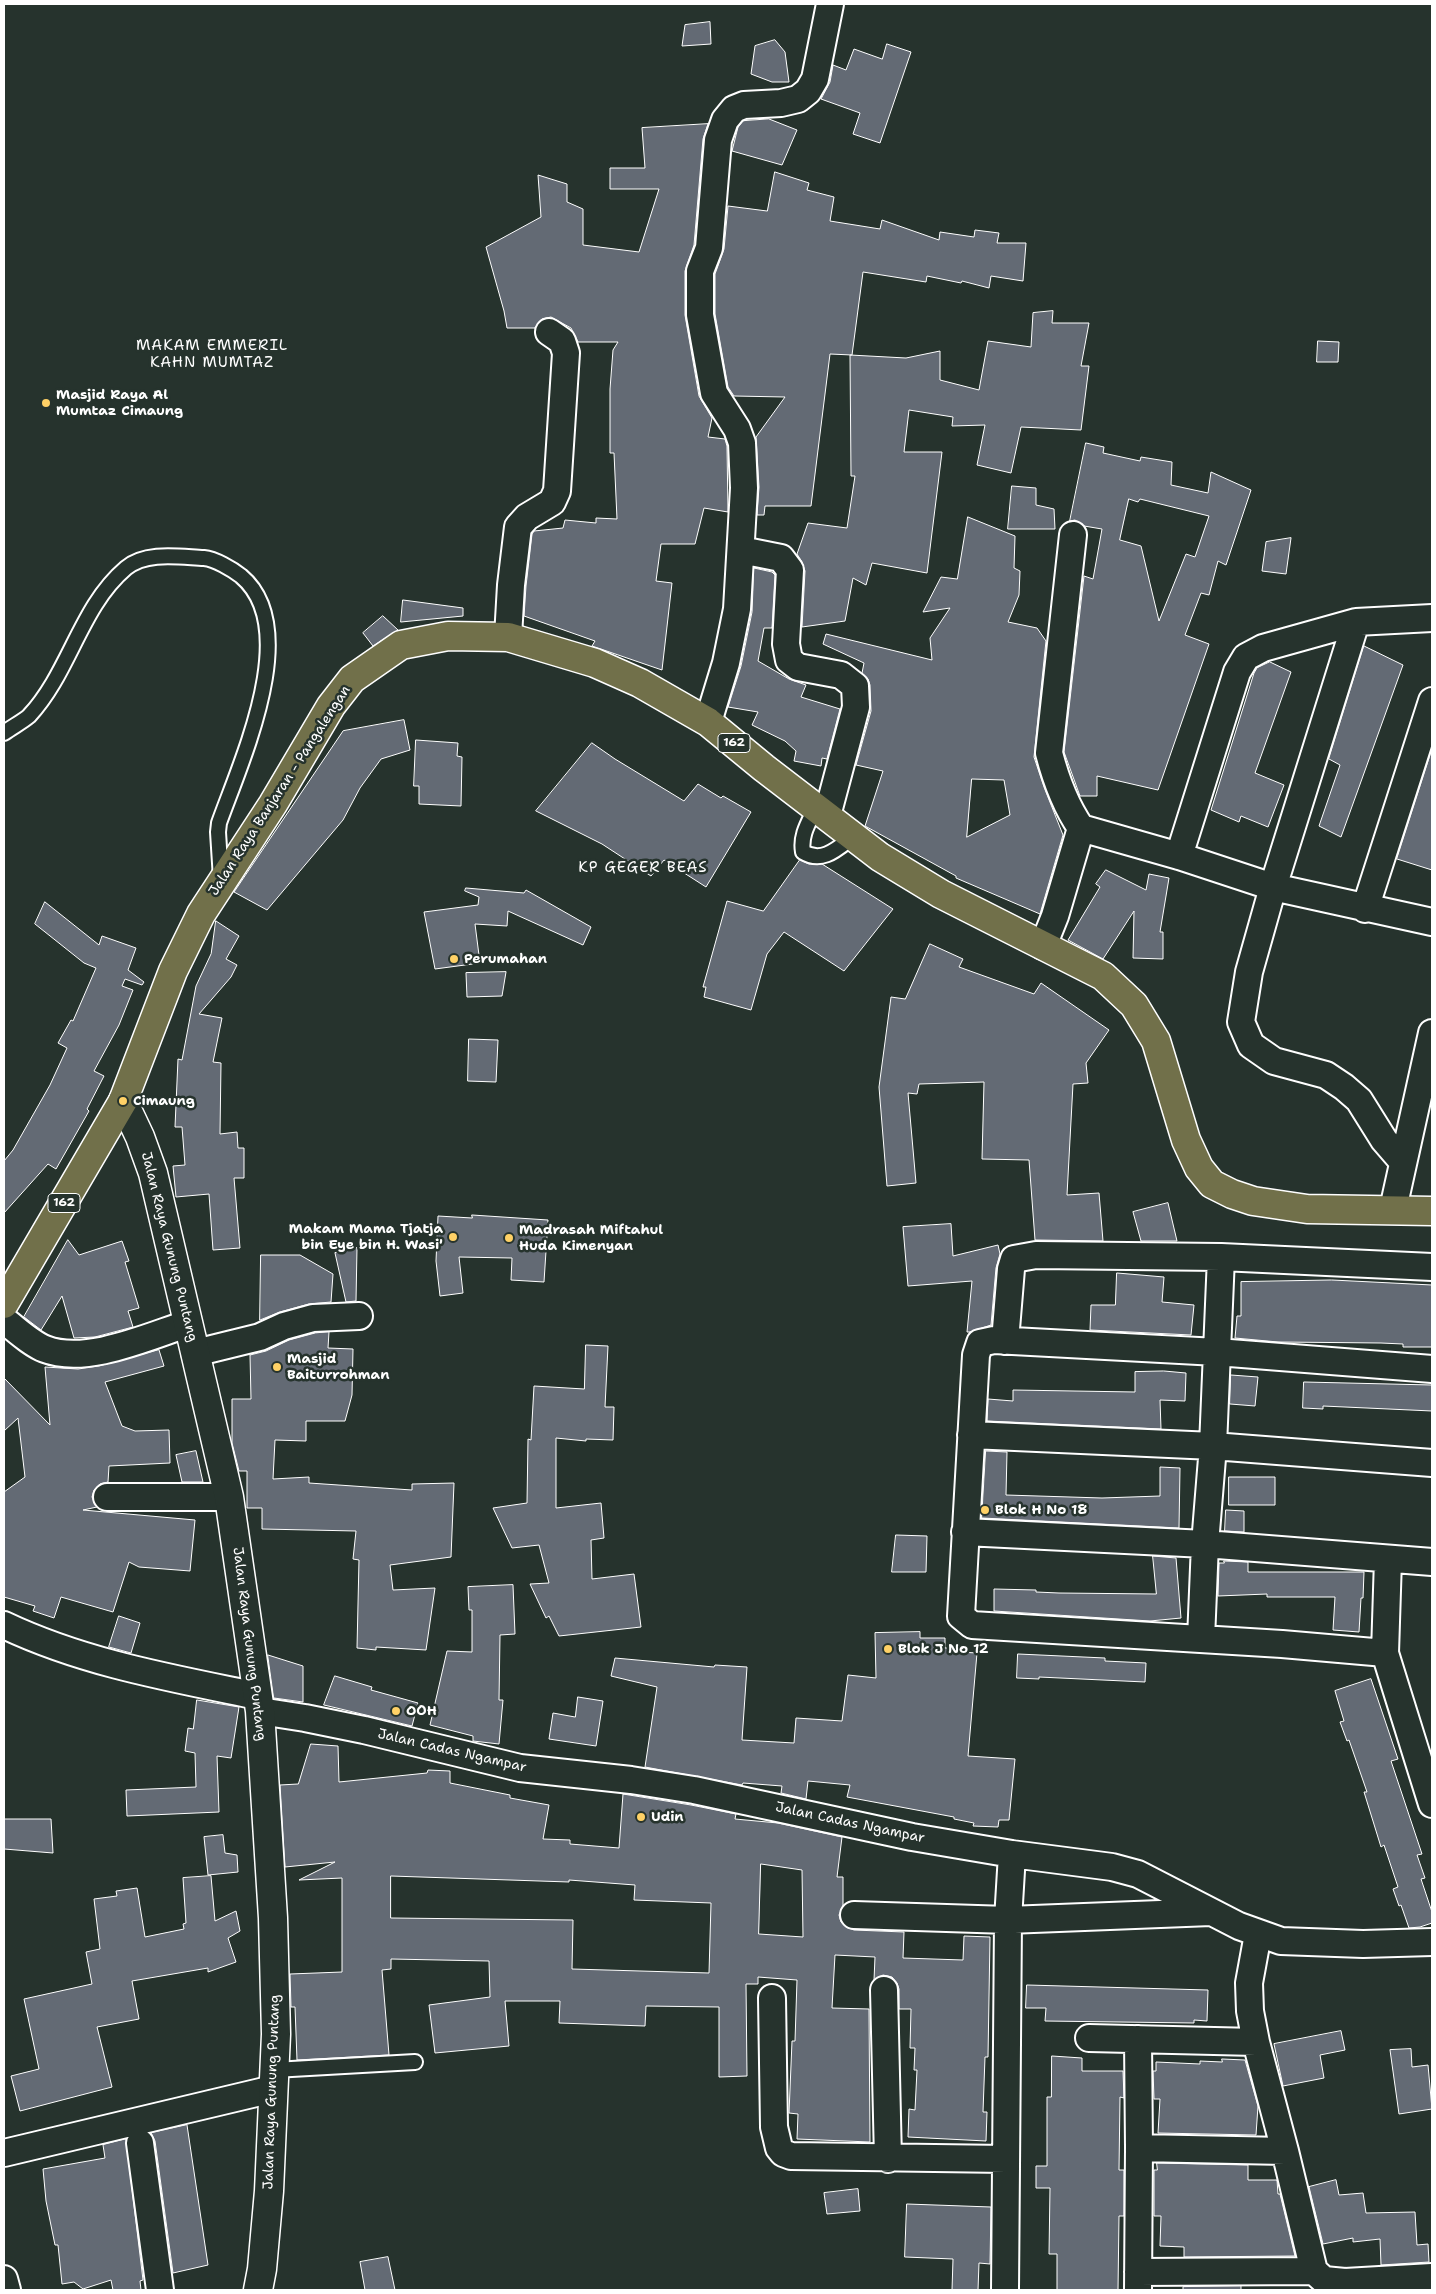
<!DOCTYPE html>
<style>
body{margin:0}
#map{position:relative;width:1436px;height:2294px;overflow:hidden;background:#26332d;font-family:"Shantell Sans",sans-serif}
canvas{display:block}
.frame{position:absolute;inset:0;border:5px solid #fff;pointer-events:none}
</style>
<div id="map">
<canvas width="1436" height="2294"></canvas>
<div class="frame"></div>
</div>
<script>
const context = document.querySelector('canvas').getContext('2d');
context.lineJoin = 'round';
function fillPath(path, color) {
  context.fillStyle = color;
  context.fill(path, 'evenodd');
}
function trace(path, color, width, dash) {
  context.strokeStyle = color;
  context.lineWidth = width;
  context.lineCap = dash ? 'butt' : 'round';
  context.setLineDash(dash || []);
  context.stroke(path);
}
function write(font, color, halo, rows, align = 'center') {
  context.font = font + ' "Shantell Sans",sans-serif';
  context.lineWidth = 5;
  context.setLineDash([]);
  context.textBaseline = 'middle';
  context.strokeStyle = halo;
  context.fillStyle = color;
  for (const [text, x, y, turn = 0] of rows) {
    context.save();
    context.translate(x, y);
    context.rotate((+turn || 0) * Math.PI / 180);
    context.textAlign = isNaN(turn) ? turn : align;
    if (halo) context.strokeText(text, 0, 0);
    context.fillText(text, 0, 0);
    context.restore();
  }
}
const building = new Path2D(`
 M710 22 711 44 682 46 685 25Z
 M775 40 785 52 789 82H772L751 74 755 46Z
 M887 44 911 52 880 143 853 134 860 113 821 99 830 82 833 65 846 70 854 49 882 59Z
 M769 119 797 130 782 165 732 151 738 127 743 121Z
 M708 124 703 139 694 245 685 271V315L699 396 712 418 708 437 725 439 727 446 728 512 704 508 695 544H661L656 581 672 583 662 670 592 646 595 641 524 616 526 586 532 534 534 531 563 528 565 520 596 523V518L617 519 614 453H610V389L613 350 618 342H578L571 328 551 317 542 319 535 328H507L504 311 486 247 541 217 538 175 567 184V202L583 209V245L639 252 659 189H610V168H645L642 128Z
 M775 172 809 183 807 190 834 197 830 221 880 229 882 220 939 240 940 232 974 237 975 230 999 233 997 243H1026L1023 281 991 276 989 288 962 281 961 283 927 276 926 282 863 272 852 355 830 354 811 506H765L764 515H757L759 487 756 437 785 397 734 396 728 387 715 314V274L724 249 728 206 767 211Z
 M1053 311 1052 323H1089L1081 366H1089L1081 430 1021 427 1011 473 977 465 985 425 952 426 953 417 909 410 904 452H942L927 573 872 563 866 585 853 578 845 621 802 627 805 571 802 562 797 554 808 523 847 528 855 476H851L850 355 906 358 940 351V380L979 390 988 341 1031 347 1033 313Z
 M1318 341 1339 342 1338 362H1317Z
 M1086 443 1104 447 1103 453 1140 461 1141 457 1172 462 1171 485 1208 493 1211 472 1251 490 1226 565 1218 561 1209 595 1201 593 1185 635 1209 644 1158 790 1097 776V796H1080L1064 752 1084 576 1093 579 1102 529 1084 526 1075 520 1070 521ZM1129 499 1138 502 1140 499 1209 516 1195 557 1186 554 1159 621 1141 546 1120 540Z
 M1012 486 1036 488V505L1054 509 1055 529H1008Z
 M968 517 1015 536 1014 568 1020 571 1019 595 1008 622 1037 628 1046 641 1034 757 1044 787 1063 835 1040 914 956 878V876L865 826 883 771 856 765 871 711 870 685 868 679 862 673 864 663 823 644 826 634 932 660 930 638 950 608 923 612 941 577 957 579ZM972 779 1004 780 1010 815 967 837Z
 M1291 538 1286 574 1262 571 1266 542Z
 M754 568 772 572 775 575 772 628H764L758 661 789 679 806 685 801 697 840 709 827 759 822 758 821 766 794 761 796 751 785 741 752 725 758 712 728 707 741 666 752 612Z
 M403 600 463 608V616L401 622Z
 M383 616 398 630 373 646 363 633Z
 M1364 646 1403 665 1341 837 1319 826 1340 765 1329 759Z
 M1270 662 1291 672 1255 773 1284 785 1268 827 1241 816 1239 822 1211 810 1254 673 1257 668Z
 M404 720 410 750 381 759 360 788 343 820 267 910 234 892 343 731Z
 M416 740 458 743 457 756 462 757 461 806 419 804V786H414Z
 M592 743 615 759 684 801 698 784 721 798 723 796 751 812 706 887 664 860 651 876 602 844 536 811Z
 M1432 749V870L1397 859Z
 M800 860 809 864H822L893 909 844 971 784 932 767 954 751 1010 704 997 706 987H703L727 901 763 911Z
 M1106 870 1146 890 1149 874 1169 878 1160 932H1163V959L1133 958 1134 911 1103 959 1068 940 1100 887 1096 884Z
 M466 888 524 893 526 890 591 927 583 945 508 911 507 926 475 924 480 963 435 969 424 912 478 905 479 897 465 891Z
 M45 902 99 945 102 936 136 948 128 970 144 982 142 985 125 979 122 986 133 990 119 1025 94 1071 104 1076 87 1109 89 1111 56 1169 48 1164 4 1213V1161L13 1150 50 1085 67 1048 58 1043 71 1020 73 1021 96 968 84 963 35 924Z
 M216 921 239 936 226 959 237 965 231 977 199 1014 222 1018 213 1062 221 1063 220 1134 237 1132 238 1148H244V1178H234L240 1248 213 1250 209 1194 176 1197 173 1166 185 1165 182 1127H175L178 1059 182 1060 196 986 211 954Z
 M930 944 963 959 959 967 1034 994 1041 983 1109 1030 1086 1063 1088 1083 1073 1084 1067 1195 1099 1193 1103 1241 1035 1240 1029 1160 982 1159 984 1082 919 1084 917 1094 908 1093 916 1183 887 1186 879 1087 891 997 905 999Z
 M506 972 502 996 467 997 466 973Z
 M469 1039 498 1040 496 1082 468 1081Z
 M1168 1203 1177 1241H1141L1133 1212Z
 M472 1215 548 1220 544 1282 511 1280 512 1258 459 1257 463 1293 440 1296 436 1261 438 1216 472 1218Z
 M951 1224 953 1256 998 1245 1000 1254 996 1268 991 1325 970 1332H967L972 1281 908 1286 903 1227Z
 M68 1240 79 1255 122 1241 129 1261 125 1262 139 1308 128 1311 133 1327 95 1337 74 1338 62 1296 41 1330 24 1317Z
 M357 1248 356 1301 346 1302 335 1253Z
 M261 1255H300L333 1274 331 1302 309 1304 280 1312 260 1320Z
 M1117 1273 1164 1277 1162 1302 1194 1305 1191 1335 1090 1330 1091 1305H1115Z
 M1332 1280 1432 1285V1347H1403V1344L1381 1343 1278 1342 1235 1338 1237 1316H1241V1282Z
 M329 1332 328 1348 353 1349 352 1395 345 1421H306V1441L275 1440 273 1479 309 1477V1483L412 1490V1484L454 1483 451 1557 390 1565 393 1590 435 1588 426 1650 376 1647V1650L357 1648 359 1560 353 1559 356 1531 262 1529V1508H247V1471H239L232 1443V1399H251L250 1355 266 1351 289 1340 315 1333Z
 M586 1345 608 1346 605 1407H614L613 1440 586 1439V1441L556 1438V1508L601 1503 604 1538 591 1540 592 1579 634 1574 641 1627 559 1636 549 1616 546 1618 530 1584 549 1583 539 1545 512 1548 493 1508 527 1503 528 1439 531 1440 534 1386 584 1389Z
 M159 1350 164 1366 105 1382 122 1426 135 1431 169 1430 170 1463 109 1466 108 1482 100 1484 94 1490 92 1497 97 1507 83 1510 195 1520 190 1571 139 1567 129 1562 113 1612 61 1597 54 1618 33 1611 35 1606 4 1597V1492L25 1477 18 1418 4 1431V1378L50 1425 45 1367 78 1369 99 1366Z
 M1164 1371 1186 1373 1185 1401 1160 1400 1161 1429 987 1421 988 1399 1013 1401V1390L1135 1392V1372Z
 M1231 1375 1258 1377 1255 1406 1230 1404Z
 M1304 1382 1432 1385V1411L1323 1406V1409L1303 1408Z
 M196 1451 203 1482H182L176 1455Z
 M986 1451 1007 1452 1006 1495 1102 1498 1160 1496V1467L1180 1468 1179 1528 982 1518Z
 M1229 1477H1275V1505H1229Z
 M1226 1510 1244 1511V1532L1225 1531Z
 M896 1535 927 1536 926 1572H892Z
 M1153 1556 1176 1558 1181 1618 1150 1621 994 1611V1589L1036 1590V1592L1059 1593 1156 1594Z
 M1224 1561 1248 1562V1572H1364L1363 1598H1361L1359 1632 1333 1630 1335 1597H1267V1594L1218 1596 1219 1563H1224Z
 M513 1585 515 1634 500 1635 499 1700H503L499 1744 473 1741V1736L430 1725 447 1651 472 1652V1610H469L468 1587Z
 M119 1616 140 1623 131 1653 109 1647Z
 M920 1632V1638H945V1648H960V1652L977 1653 968 1756 1015 1759 1009 1820H999L998 1827 973 1826 974 1823 954 1819V1817L847 1797 850 1785 808 1781 806 1799 781 1793 782 1786 743 1783 742 1785 645 1767 657 1687 611 1676 615 1658 714 1667 715 1665 747 1667 742 1740 794 1743 796 1718 842 1721 848 1675 876 1678 875 1633Z
 M1018 1654 1105 1658V1661L1146 1663 1145 1682 1039 1677V1679L1017 1678Z
 M268 1655 303 1666V1702L274 1698Z
 M335 1676 372 1687 371 1690 418 1703 412 1726 324 1705Z
 M1371 1679 1398 1759 1391 1761 1422 1854 1417 1855 1425 1878 1421 1879 1432 1912V1923L1420 1927 1409 1928 1401 1905 1399 1906 1393 1889 1398 1887 1384 1845 1381 1847 1364 1792H1367L1349 1740 1347 1741 1340 1722 1344 1721 1335 1691Z
 M578 1697 603 1701 596 1746 549 1739 553 1713 575 1717Z
 M197 1700 239 1707 231 1758 217 1756 219 1812 127 1816 126 1790 196 1787 195 1753 185 1751 188 1728 193 1729Z
 M311 1744 338 1746 339 1782 427 1773 428 1770 450 1771V1783L510 1795V1798L549 1805 543 1839 570 1840V1844L619 1848 623 1794 691 1805 736 1814 735 1819 778 1823 842 1837 837 1877H843V1906L839 1915 841 1922 846 1927 854 1930 904 1932 903 1958 963 1960 964 1936 990 1937 988 2057H985L983 2112H987L986 2141 908 2137 909 2109 915 2110 917 2070H914L915 2048H910L911 2009H899V1989L897 1983 892 1977 883 1975 874 1980 875 1957 835 1955 832 2008 869 2009 870 2142 797 2139 798 2114 789 2113 792 2041H795L797 1980 758 1977V1984H746L747 2076 719 2077V2007L646 2006 645 2026 559 2023 560 2001H505L509 2046 435 2053 429 2005 490 1997 489 1961 391 1959V1969L382 1970 389 2055 297 2060 295 2007H291L290 1974 342 1972V1878L299 1880 335 1862 285 1867 280 1785 298 1784ZM761 1864 802 1870 803 1937 759 1934ZM391 1876 569 1882V1880L635 1885 634 1900 711 1903 709 1973 572 1969 573 1920 391 1918Z
 M4 1819H51L53 1853 4 1849Z
 M223 1835 225 1853 237 1855 238 1872 208 1875 204 1837Z
 M211 1876 215 1921 236 1911 240 1931 228 1938 236 1962 208 1972V1968L132 1981 139 2019 97 2027 112 2087 20 2111 11 2076 39 2069 24 1999 92 1984 86 1952 100 1949 94 1899 117 1896 116 1891 137 1888 145 1937 184 1929 183 1924 186 1923 183 1878Z
 M1027 1985 1208 1990 1207 2021 1194 2020V2023L1045 2021 1046 2008H1026Z
 M1341 2031 1345 2050 1320 2055 1324 2078 1283 2086 1274 2044Z
 M1411 2049 1412 2067 1428 2065 1432 2109 1399 2114 1390 2050Z
 M1052 2056 1082 2058V2071H1123L1124 2098 1120 2097 1119 2170H1124V2216H1119L1118 2290H1057V2254H1049L1050 2188H1036V2166H1047V2097H1051Z
 M1222 2059 1245 2060 1258 2106 1256 2135 1158 2133 1160 2099H1154L1153 2071H1156V2062L1200 2064V2061L1222 2062Z
 M187 2125 208 2265 173 2273 155 2141 151 2133Z
 M126 2139 143 2280 140 2281 141 2290H113L111 2280 83 2289 74 2282 62 2284 58 2245H55L46 2201 43 2169 105 2158 103 2145Z
 M1157 2163 1248 2165V2180H1277L1278 2194H1280L1295 2256 1184 2257V2247L1160 2246 1161 2216H1154V2170H1157Z
 M1336 2180 1339 2195 1363 2193 1366 2213 1415 2212 1417 2245 1428 2244 1429 2262 1381 2265 1380 2239 1353 2242V2238L1323 2244 1309 2187Z
 M858 2189 860 2211 827 2214 824 2193Z
 M907 2204 991 2207 990 2264 979 2263 978 2290H952L953 2259 905 2257Z
 M388 2257 395 2290H365L360 2262Z
 M1241 2286V2290H1183V2287Z`);
const lane = new Path2D(`
 M4 733C12 727 22 722 29 716 70 672 80 607 126 568 146 551 180 557 204 558 215 559 232 569 241 576 303 628 241 761 219 823L218 832 221 879
 M816 807C809 822 800 835 803 852 823 864 838 848 854 836
 M274 2070 415 2062`);
const street = new Path2D(`
 M741 550 781 558 790 570 786 644 789 660 798 667 841 675 855 686 856 707 827 816
 M508 637 511 585 518 527 527 517 552 502 557 491 566 353 562 341 549 332
 M708 722 726 663 737 609 744 488 742 443 737 429 714 393 700 315V271L709 248 718 140 725 120 734 109 744 105 781 103 798 99 808 91 815 79 830 4
 M1081 828 1179 856 1273 887 1432 922
 M1179 856 1237 672 1246 657 1263 648 1356 622
 M1365 909 1432 701
 M1043 946 1055 916 1081 828C1065 805 1056 780 1049 753L1073 535
 M1403 1162 1384 1140 1359 1100 1344 1087 1326 1075 1274 1061 1251 1045 1241 1022 1249 972 1273 887 1356 622 1432 618
 M1393 1209 1432 1033
 M4 1320C17 1330 30 1343 45 1349 86 1365 147 1337 187 1324
 M1005 1341 1011 1269 1014 1259 1036 1255 1221 1257 1432 1267
 M195 1353 260 1337 284 1326 313 1318 359 1316
 M1432 1369 1217 1352 994 1340 980 1343 976 1355 961 1616 972 1625 1282 1644 1385 1653 1432 1804
 M971 1435 1213 1446 1432 1463
 M107 1497H229
 M965 1532 1205 1544 1432 1562
 M4 1625C84 1663 171 1678 258 1696
 M1201 1639 1205 1544 1213 1446 1221 1257
 M1385 1653 1388 1559
 M260 1711 305 1718 364 1730 520 1768 631 1780 694 1790 912 1837 1012 1854 1112 1867 1138 1874 1239 1926 1281 1941 1363 1944 1432 1942
 M854 1915 1008 1920 1211 1912
 M1258 1934 1249 1983 1250 2011 1256 2042 1285 2151 1314 2271 1324 2280 1345 2282 1432 2277
 M884 1990 888 2159
 M772 1998 774 2127 779 2148 783 2153 791 2156 1006 2159
 M1089 2038 1256 2042
 M1138 2039 1139 2148 1138 2290
 M140 2143 160 2290
 M1139 2148 1285 2151
 M4 2153 273 2089
 M1138 2272 1314 2271
 M4 2279 7 2290
 M1005 2290 1008 1920 1012 1854`);
const secondary = new Path2D(`
 M123 1101 140 1137 153 1173 229 1497 260 1711 273 1918 276 2034 269 2191 262 2269 258 2290`);
const primary = new Path2D(`
 M4 1304 123 1101 173 971 201 914 273 804 331 706 352 679 401 645 448 636 508 637 595 663 640 683 708 722 764 768 880 857 941 894 1103 976 1134 1005 1156 1041 1186 1140 1199 1168 1212 1184 1232 1194 1253 1201 1307 1209 1432 1211`);
const markers = [
 [46,403,5,"#ffd166"],
 [454,959,5,"#ffd166"],
 [123,1101,5,"#ffd166"],
 [453,1237,5,"#ffd166"],
 [509,1238,5,"#ffd166"],
 [277,1367,5,"#ffd166"],
 [985,1510,5,"#ffd166"],
 [888,1649,5,"#ffd166"],
 [396,1711,5,"#ffd166"],
 [641,1817,5,"#ffd166"]
];
const shields = [
 [734,743,32],
 [64,1203,32]
];
const shieldNames = [
 ["162",734,743],
 ["162",64,1203]
];
const poiNames = [
 ["Masjid Raya Al",56,395],
 ["Mumtaz Cimaung",56,411],
 ["Perumahan",464,959],
 ["Cimaung",133,1101],
 ["Makam Mama Tjatja",443,1229,"right"],
 ["bin Eye bin H. Wasi'",443,1245,"right"],
 ["Madrasah Miftahul",519,1230],
 ["Huda Kimenyan",519,1246],
 ["Masjid",287,1359],
 ["Baiturrohman",287,1375],
 ["Blok H No 18",995,1510],
 ["Blok J No 12",898,1649],
 ["OOH",406,1711],
 ["Udin",651,1817]
];
const streetNames = [
 ["Jalan Raya Banjaran - Pangalengan",280,791,-57],
 ["Jalan Raya Gunung Puntang",169,1247,76],
 ["Jalan Raya Gunung Puntang",249,1644,83],
 ["Jalan Cadas Ngampar",452,1751,13],
 ["Jalan Cadas Ngampar",850,1823,12],
 ["Jalan Raya Gunung Puntang",272,2092,-88]
];
const neighbourhoodNames = [
 ["MAKAM EMMERIL",212,346],
 ["KAHN MUMTAZ",212,363],
 ["KP GEGER BEAS",643,868]
];
fillPath(building, '#636a74');
trace(building, '#fff', 1);
trace(lane, '#fff', 18);
trace(street, '#fff', 30);
trace(secondary, '#fff', 31);
trace(primary, '#fff', 31);
trace(lane, '#26332d', 14);
trace(street, '#26332d', 26);
trace(secondary, '#26332d', 28);
trace(primary, '#71704a', 28);
for (const [x, y, r, color] of markers) {
  const dot = new Path2D();
  dot.arc(x, y, r, 0, 2 * Math.PI);
  context.fillStyle = color;
  context.fill(dot);
  trace(dot, '#26332d', 2);
}
for (const [x, y, w] of shields) {
  const box = new Path2D();
  box.roundRect(x - w / 2, y - 9.5, w, 19, 4);
  context.fillStyle = '#26332d';
  context.fill(box);
  trace(box, '#fff', 1);
}
write('bold 12px', '#fff', null, shieldNames);
write('bold 14px', '#fff', '#26332d', poiNames, 'left');
write('14px', '#fff', '#26332d', streetNames);
context.letterSpacing = '1px';
write('15px', '#fff', '#26332d', neighbourhoodNames);
context.letterSpacing = '0px';
</script>
